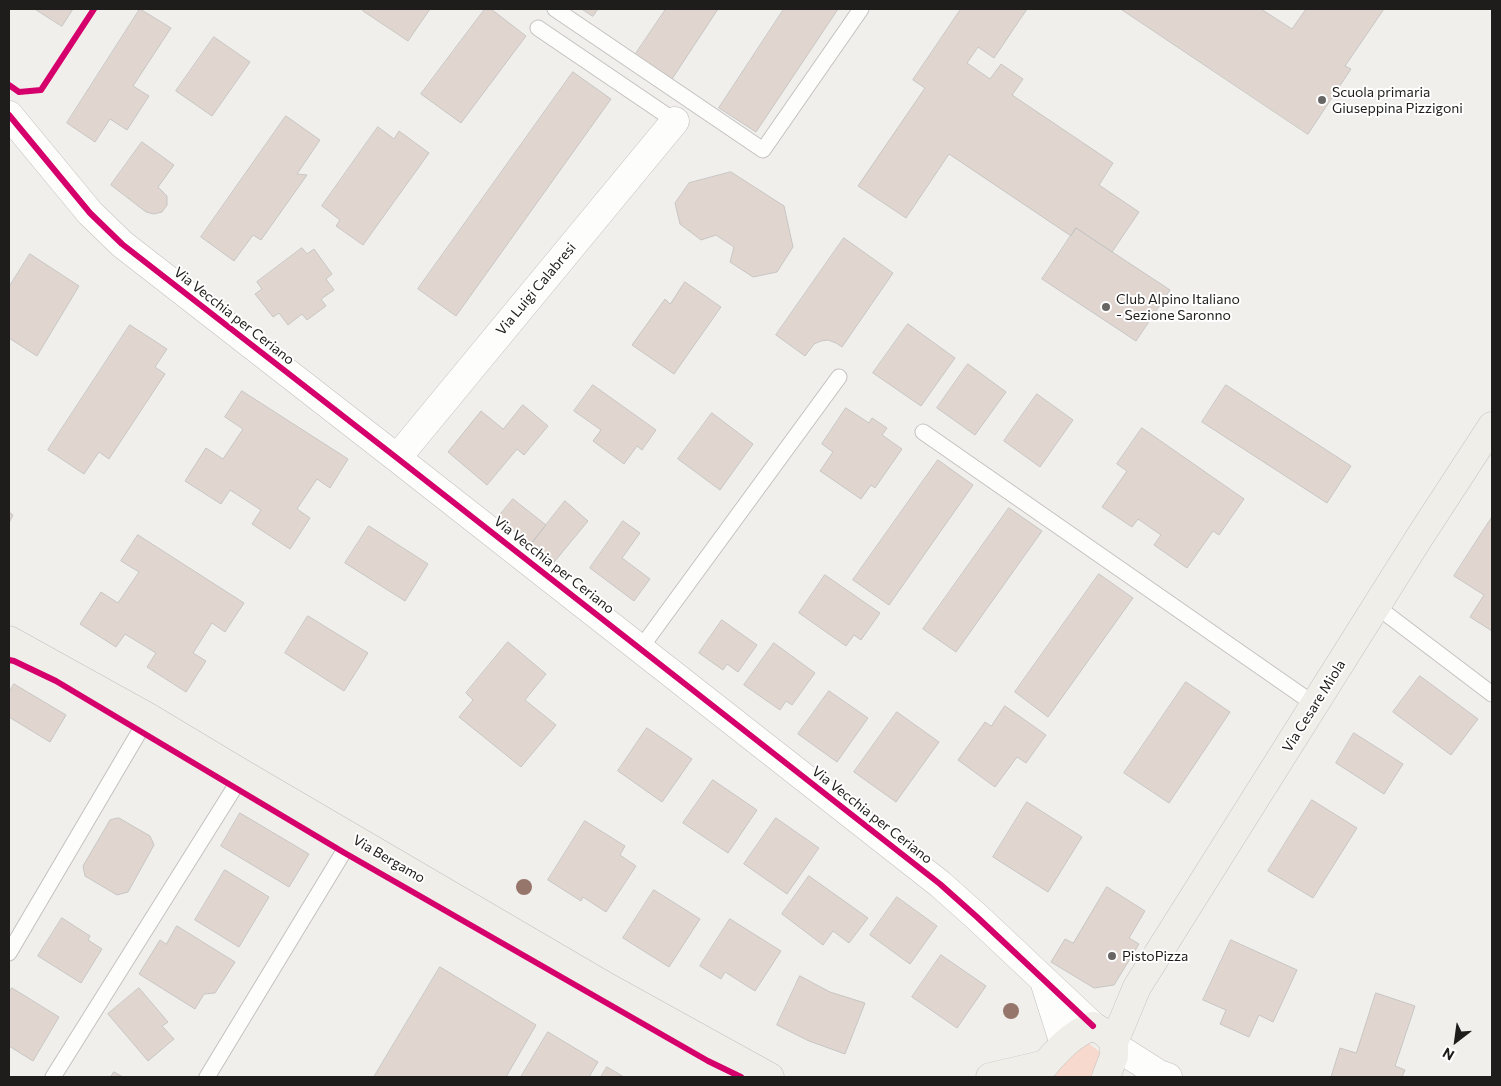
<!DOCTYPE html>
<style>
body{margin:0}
#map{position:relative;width:1501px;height:1086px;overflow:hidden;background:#f1efec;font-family:Commissioner,sans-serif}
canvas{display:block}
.frame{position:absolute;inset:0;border:10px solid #1e1d1b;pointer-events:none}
.north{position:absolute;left:1431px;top:1016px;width:50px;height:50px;-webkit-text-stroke:4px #fff;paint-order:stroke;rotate:210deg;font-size:14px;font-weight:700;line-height:20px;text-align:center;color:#1e1d1b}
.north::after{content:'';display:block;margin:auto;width:18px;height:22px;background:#1e1d1b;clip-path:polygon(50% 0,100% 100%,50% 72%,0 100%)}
</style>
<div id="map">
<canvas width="1501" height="1086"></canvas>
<div class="frame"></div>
<div class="north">N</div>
</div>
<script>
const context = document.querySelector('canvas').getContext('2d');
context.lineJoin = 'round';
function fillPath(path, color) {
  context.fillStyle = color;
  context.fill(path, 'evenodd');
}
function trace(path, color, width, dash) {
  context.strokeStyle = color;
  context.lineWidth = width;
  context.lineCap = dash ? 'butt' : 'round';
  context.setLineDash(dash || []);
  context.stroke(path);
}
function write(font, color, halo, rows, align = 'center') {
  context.font = font + ' Commissioner,sans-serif';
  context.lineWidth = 4;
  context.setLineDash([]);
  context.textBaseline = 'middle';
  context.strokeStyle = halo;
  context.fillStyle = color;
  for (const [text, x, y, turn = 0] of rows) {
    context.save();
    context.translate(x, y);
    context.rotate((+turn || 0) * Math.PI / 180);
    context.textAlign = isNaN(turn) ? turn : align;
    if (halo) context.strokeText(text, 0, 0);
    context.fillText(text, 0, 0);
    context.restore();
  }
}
const green = new Path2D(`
 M1087 1042 1100 1052 1102 1061 1096 1077H1043Z`);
const building = new Path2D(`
 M35 9H73L62 26Z
 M140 9 171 28 133 86 149 96 127 130 110 119 95 142 67 123Z
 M364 9H430L408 41 363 11Z
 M485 9H491L526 36 461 123 421 94Z
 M582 9H598L593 16Z
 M666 9H718L672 79 635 55Z
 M784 9H838L756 132 719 108Z
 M961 9H1027L994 58 978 47 967 63 990 79 1001 64 1023 79 1012 95 1113 163 1099 185 1139 212 1112 252 1076 228 1071 236 949 154 906 218 858 186 925 88 913 80Z
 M1121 9H1261L1292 29 1306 9H1384L1345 66 1351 69 1308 134Z
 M214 37 250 62 212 116 176 91Z
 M573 72 611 99 456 316 418 289Z
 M286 116 320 140 297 174 307 175 261 240 253 235 234 261 201 237Z
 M378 127 394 139 399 131 429 153 363 245 336 226 340 220 322 206Z
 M142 142 174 165 158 187 167 196V205L162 212 154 214 146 212 111 185Z
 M731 172 784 206 793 247 777 272 753 277 730 262 734 247 716 235 701 240 680 224 675 203 689 183Z
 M1076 228 1170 290 1136 341 1042 279Z
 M844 238 893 273 842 347 836 343 828 340 821 341 814 344 805 356 776 335Z
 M302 248 307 254 314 249 332 274 326 279 334 290 321 299 326 306 307 320 302 314 288 325 279 313 273 317 255 294 262 289 257 282Z
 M30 254 79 286 37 356 9 338V287Z
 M685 282 721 307 674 374 632 345 665 299 670 304Z
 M908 324 955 358 921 406 873 373Z
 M130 325 167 349 155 367 165 374 109 459 99 452 84 474 48 450Z
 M968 364 1006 392 975 435 937 408Z
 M593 385 656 430 642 450 637 446 624 464 593 441 601 430 574 411Z
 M1226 385 1351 466 1327 503 1202 422Z
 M242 391 348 459 330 488 317 479 297 509 310 518 290 549 252 524 261 510 230 490 221 504 185 481 206 448 223 459 243 429 225 417Z
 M1037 394 1073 420 1040 467 1004 441Z
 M523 405 548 426 524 455 517 449 487 485 448 452 481 411 503 429Z
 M846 408 869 423 872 418 887 428 882 435 902 449 875 488 871 485 861 499 820 471 833 452 822 444Z
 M712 413 753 444 720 490 678 459Z
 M1142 428 1244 499 1219 535 1213 531 1187 568 1154 545 1161 535 1138 519 1132 527 1102 507 1127 471 1117 464Z
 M938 460 973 485 889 605 853 580Z
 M513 499 546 525 528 548 495 521Z
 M565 501 588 521 550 567 528 548Z
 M1009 508 1042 531 956 652 923 629Z
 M9 512 13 515 9 523Z
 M1492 517V631L1470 617 1484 595 1454 576Z
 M623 521 640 533 622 558 650 579 634 601 590 568Z
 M369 526 428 564 405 601 345 563Z
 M138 535 244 603 225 632 212 623 193 653 206 661 186 692 147 667 156 653 125 634 116 647 80 624 101 592 118 603 139 572 121 561Z
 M1099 574 1133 598 1048 717 1015 692Z
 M825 575 880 613 861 640 854 635 846 646 799 613Z
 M308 616 368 653 344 691 285 653Z
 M722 620 757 645 738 672 727 664 723 670 699 653Z
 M508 642 546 674 525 700 556 725 521 767 459 717 473 700 466 693Z
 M774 643 815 673 792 705 786 701 780 710 744 685Z
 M1420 676 1478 719 1451 755 1393 712Z
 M1186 682 1230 712 1169 803 1124 773Z
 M14 684 66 715 50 742 9 717V693Z
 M829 691 868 718 837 762 798 734Z
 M1005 706 1046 735 1026 763 1017 757 995 787 958 760 985 722 991 726Z
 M897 712 939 742 896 802 854 772Z
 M647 728 692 759 662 802 618 771Z
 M1354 733 1403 764 1384 794 1336 763Z
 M713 780 757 810 728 853 683 823Z
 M1312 800 1357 828 1313 898 1268 871Z
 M1027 802 1082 837 1048 892 993 857Z
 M240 813 309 854 289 887 221 846Z
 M119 818 150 836 154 845 128 892 117 895 85 876 83 866 110 820Z
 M776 818 819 848 787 894 744 864Z
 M585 821 625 846 620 855 636 866 606 912 583 897 581 901 548 880Z
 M225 870 269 897 239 947 195 920Z
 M809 876 868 918 849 943 833 931 823 945 782 914Z
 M1107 887 1145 911 1129 938 1139 944 1114 985 1094 988 1051 962 1065 939 1073 943Z
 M654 890 700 919 669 967 623 938Z
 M897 897 937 926 910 964 870 935Z
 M62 918 90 936 88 940 102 949 81 983 38 956Z
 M730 919 781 951 755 991 725 972 721 979 700 966Z
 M177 926 235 962 215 993 204 994 195 1009 139 974 160 940 166 944Z
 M1231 940 1297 970 1273 1022 1259 1015 1249 1037 1220 1024 1226 1010 1203 1000Z
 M941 955 986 986 957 1028 912 997Z
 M440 967 536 1025 506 1077H374Z
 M800 976 830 992 865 1003 845 1054 809 1041 777 1025Z
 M12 988 59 1017 33 1061 9 1046V993Z
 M139 988 168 1022 162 1026 174 1039 148 1061 108 1014Z
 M1376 993 1415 1006 1395 1066 1405 1070 1402 1077H1331L1340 1048 1356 1053Z
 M548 1032 598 1062 589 1077H521Z
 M607 1067 624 1077H601Z
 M114 1072 123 1077H111Z`);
const lane = new Path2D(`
 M555 9 763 150 861 9
 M538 28 675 121
 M923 432 1314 704
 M1376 606 1492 694
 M640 649 839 377
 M9 953 148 717
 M53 1077 243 774
 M207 1077 352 838`);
const street = new Path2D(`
 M9 115 90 213 122 244 397 458 940 884 977 917 1093 1026
 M397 458 675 121
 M1045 984 1064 1044
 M1115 1046 1159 1074 1168 1077`);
const secondary = new Path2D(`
 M9 640 148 717 243 774 609 988 770 1077
 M1114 1042 1137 987 1419 538 1492 426
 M990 1077 1046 1064
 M1034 1077C1051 1058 1068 1035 1093 1026L1105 1033 1114 1042V1056L1106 1077`);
const cycleway = new Path2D(`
 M9 85 19 92 41 90 94 9
 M9 115 90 213 122 244 397 458 940 884 977 917 1093 1026
 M9 660 14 661 56 681 343 852 708 1061 741 1077`);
const trees = [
 [524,887],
 [1011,1011]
];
const markers = [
 [1322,100,5,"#686664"],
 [1106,307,5,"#686664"],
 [1112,956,5,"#686664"]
];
const poiNames = [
 ["Scuola primaria",1332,92],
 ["Giuseppina Pizzigoni",1332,108],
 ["Club Alpino Italiano",1116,299],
 ["- Sezione Saronno",1116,315],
 ["PistoPizza",1122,956]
];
const streetNames = [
 ["Via Luigi Calabresi",536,289,-50],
 ["Via Vecchia per Ceriano",234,316,38],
 ["Via Vecchia per Ceriano",554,565,38],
 ["Via Cesare Miola",1314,706,-58],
 ["Via Vecchia per Ceriano",872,815,38],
 ["Via Bergamo",389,859,30]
];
fillPath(green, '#f7d9ce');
fillPath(building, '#e0d6cf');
trace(building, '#c6c5c3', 1);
trace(lane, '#c3c1bf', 17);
trace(street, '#c3c1bf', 29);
trace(secondary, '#c3c1bf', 29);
trace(lane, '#fdfdfc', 15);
trace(street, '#fdfdfc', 28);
trace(secondary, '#f0eee9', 28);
trace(cycleway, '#d6006c', 6);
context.fillStyle = '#96756b';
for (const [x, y] of trees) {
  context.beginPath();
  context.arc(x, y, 8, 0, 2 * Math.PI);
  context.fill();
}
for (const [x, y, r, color] of markers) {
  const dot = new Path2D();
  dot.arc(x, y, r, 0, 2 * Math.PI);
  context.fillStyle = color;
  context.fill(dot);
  trace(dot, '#fff', 2);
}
write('14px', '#1e1d1b', '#fff', poiNames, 'left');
write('14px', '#1e1d1b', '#fff', streetNames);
</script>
